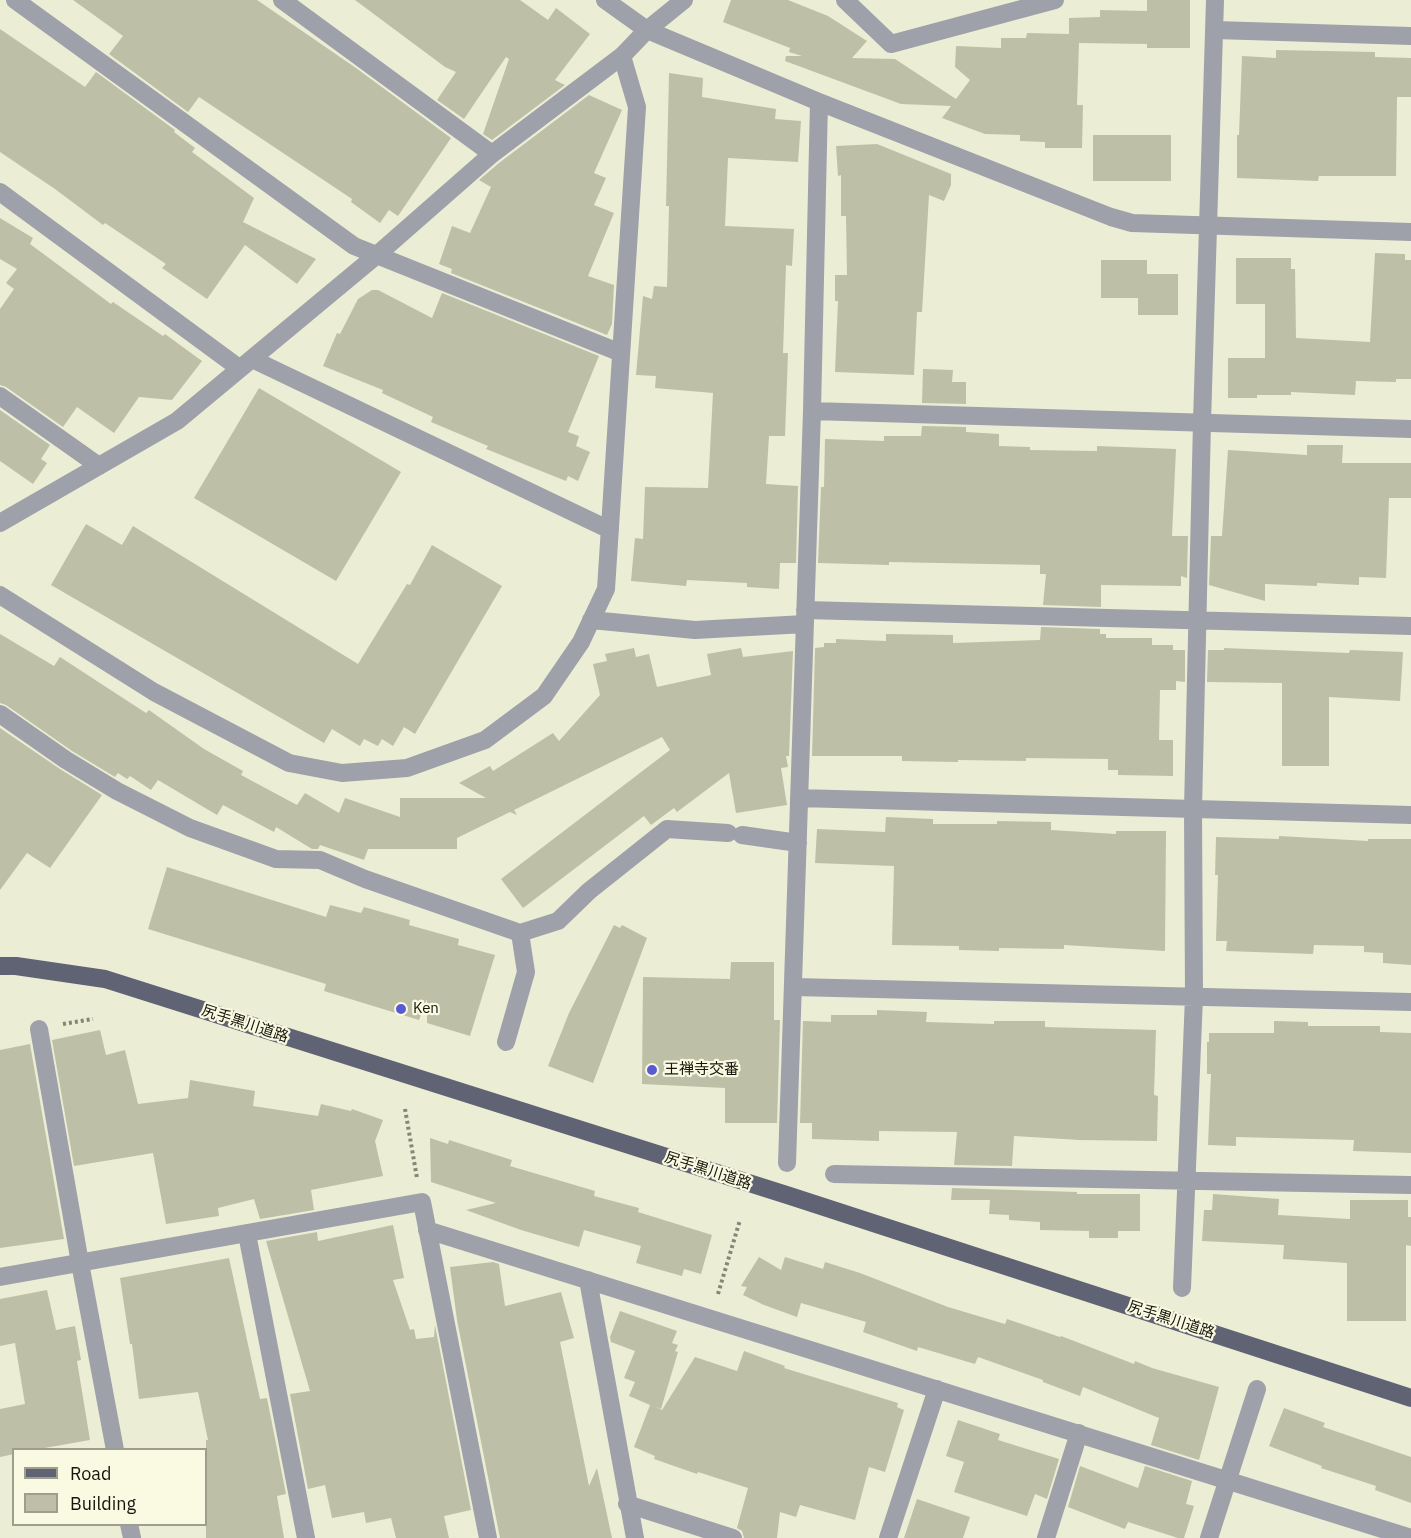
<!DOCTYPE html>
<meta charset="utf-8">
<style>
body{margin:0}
#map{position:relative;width:1411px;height:1538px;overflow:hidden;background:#ecedd5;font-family:"IBM Plex Sans",sans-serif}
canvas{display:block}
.legend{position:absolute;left:12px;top:1448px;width:195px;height:78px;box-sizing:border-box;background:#fafae2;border:2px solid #9e9e8d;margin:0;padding:8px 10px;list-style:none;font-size:18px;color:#15150d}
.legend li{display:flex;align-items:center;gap:12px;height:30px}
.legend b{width:30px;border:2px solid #9e9e8d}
</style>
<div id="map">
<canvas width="1411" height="1538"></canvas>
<ul class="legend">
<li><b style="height:8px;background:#606374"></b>Road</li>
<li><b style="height:16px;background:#bebfa7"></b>Building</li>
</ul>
</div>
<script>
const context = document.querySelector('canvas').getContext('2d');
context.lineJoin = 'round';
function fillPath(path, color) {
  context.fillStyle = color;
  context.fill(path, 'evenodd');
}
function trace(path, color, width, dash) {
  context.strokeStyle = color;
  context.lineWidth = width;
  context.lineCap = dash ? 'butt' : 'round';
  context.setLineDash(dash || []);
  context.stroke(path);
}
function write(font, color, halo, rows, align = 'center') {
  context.font = font + ' "IBM Plex Sans","Noto Sans JP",sans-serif';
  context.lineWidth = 4.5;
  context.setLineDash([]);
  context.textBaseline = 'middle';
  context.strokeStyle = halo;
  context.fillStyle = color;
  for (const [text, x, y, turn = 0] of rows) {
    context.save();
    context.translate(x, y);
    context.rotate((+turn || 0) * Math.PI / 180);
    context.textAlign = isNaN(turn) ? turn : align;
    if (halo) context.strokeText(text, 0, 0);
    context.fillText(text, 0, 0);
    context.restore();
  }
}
const building = new Path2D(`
 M73 0H257L356 68 451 138 398 216 389 210 380 223 351 202 352 199 199 97 188 112 109 54 123 36Z
 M355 0H520L548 20 556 8 590 34 555 80 565 85 492 140 483 134 509 59 506 57 464 119 437 100 456 72 445 67Z
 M731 0H788L828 16 867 41 852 58 895 59 956 99 970 80 955 67 956 46 1001 48V38H1026L1027 33 1069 34V18L1100 17V10L1147 11V0H1190V48H1147V44L1079 43 1077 105H1083L1082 148H1045V142L1020 141V135L985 134 942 118 951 106 901 104 785 61 786 56H802L789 52 790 48 723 22Z
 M0 29 85 87 96 72 175 130 174 132 195 148 192 152 254 198 243 222 316 259 297 284 245 245 207 299 162 268 166 264 105 223 103 225 55 189 0 152Z
 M1276 50 1375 52V57L1411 58V97H1397L1396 176H1319L1318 181 1237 178V135H1239L1242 56 1276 58Z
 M669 73 703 78 702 97 776 109 775 119 801 121 798 162 728 158 725 226 794 229 792 266 786 265 783 353H788L785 436H769L766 484 798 486 796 563H780L779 589 747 587V583L687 580 686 586 631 581 635 538 643 539 645 487 708 488 713 393 655 388 656 376 636 375 643 296 652 299 654 286 667 287 669 206H666Z
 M589 95 622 110 594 173 606 178 594 205 614 213 588 276 614 285 612 324 607 335 451 273 452 269 439 264 452 226 470 233 491 187 479 180 499 163Z
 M1093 135H1171V181H1093Z
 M877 144 951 174V185L944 201 929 195 922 312H917L914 375 835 372 838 301H835V275H847L846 216H841V175L838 176 836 146Z
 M0 218 33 238 30 244 111 304 113 302 163 336 165 334 202 361 172 400 139 397 114 433 77 407 63 427 6 387 0 385V309L14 289 6 283 17 269 0 259Z
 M1375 253 1405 254V260H1411V379H1396V382L1356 381 1355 395 1291 392V395H1257V398H1228V358H1265V304H1236V258H1291V269H1295L1296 338 1370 342Z
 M1101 260H1147V274H1178V315H1138V298H1101Z
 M372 290H378L432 318 442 293 599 356 568 432 579 436 576 446 590 452 578 481 568 476 566 481 486 449 488 446 431 422 433 417 382 393 383 390 323 366 337 333 340 334 358 299Z
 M923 369 953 370 952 382H966V404L922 403Z
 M259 388 401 472 336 581 194 498Z
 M0 410 50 445 41 459 47 463 33 484 0 461Z
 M922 426 966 427V432L999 434V446L1030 447V450L1097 451V446L1176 449 1172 536H1188L1187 578 1181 576V586L1101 585V607L1043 605 1046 574H1040V565L889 562V565L818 563 821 487H824L825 439 884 441V436H921Z
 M1307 445H1343L1342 463H1411V498H1389L1386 578 1359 577V585L1317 583V586L1265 584V601L1209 585 1211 536H1222L1228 450 1307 455Z
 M86 524 122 545 133 526 358 664 407 584 410 585 432 545 502 586 415 734 404 727 393 746 382 739 378 746 364 739 360 746 332 729 324 743 51 585Z
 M1041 627 1100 629V634H1106V638H1152V645H1173V650H1185V682L1176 681V690H1160L1159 740H1173V776L1118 775V770H1108V759L1026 758V761L958 760V762L902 761V756H812L815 648 824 647V643H836V639L886 641V634L953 635V643L1040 640Z
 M0 634 54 666 60 657 146 713 149 710 204 749 243 771 241 775 297 805 305 793 339 813 345 798 400 817V798H486L459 783 490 766 493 771 553 733 559 741 600 695 593 664 607 661 605 654 634 648 636 657 649 654 657 687 711 675 707 654 741 648 743 657 793 651 789 756H786L788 767 781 768 787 805 736 813 729 773 677 812 674 808 651 825 644 816 523 908 501 879 670 750 662 737 514 810 517 815 510 812 457 838V849H368L364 860 320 845 318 849H312L276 827 274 832 223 805 217 815 158 780 151 790 130 776 127 779 118 773 115 777 72 751 6 705 0 703Z
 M1224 648 1349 653 1350 650 1403 652 1400 701 1329 697V766H1282V683L1207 682 1208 650H1224Z
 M0 728 60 769 102 795 50 868 27 853 0 890Z
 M886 817 933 819V824H997V821L1051 822V830L1116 834V831H1166L1165 951 1064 945V949L999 948V951L959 950V946L892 945 894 866 815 863 817 829 885 832Z
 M1279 836 1368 841V839H1411V965L1383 963V953L1364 952V946L1314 945 1313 954 1226 951 1227 941H1216L1218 875H1215L1216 837 1279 839Z
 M167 867 326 917 330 905 361 913 364 907 410 920 409 925 459 939 458 945 495 955 470 1036 427 1023V999L419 1020 324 991 326 984 148 929Z
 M614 925 620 928 622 925 647 938 593 1083 548 1066 569 1013Z
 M731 962H774V1020H780L777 1123H725V1088L642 1084 643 977 730 979Z
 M877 1010 927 1012 926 1022 994 1024V1021H1045V1027L1156 1030 1154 1095 1158 1096 1157 1141 1080 1140 1014 1136 1012 1166 954 1165 957 1132 879 1131V1141L812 1139V1123H800L803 1021 831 1022V1015H877Z
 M1274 1021 1308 1022V1026H1380V1032L1411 1033V1153L1353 1151 1354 1140 1236 1137V1146L1208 1145 1211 1074H1207V1042H1209V1033H1274Z
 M100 1030 106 1055 125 1050 138 1104 188 1098 190 1080 255 1091 253 1106 318 1116 321 1104 351 1111 352 1109 383 1120 375 1141 383 1176 311 1190 314 1210 260 1219 254 1199 218 1208 219 1216 166 1224 153 1153 74 1166 52 1040Z
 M30 1044 64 1239 0 1248V1050Z
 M430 1138 448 1144 449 1140 512 1160 510 1166 595 1191 594 1196 639 1208 638 1212 712 1235 701 1274 684 1269 682 1276 636 1263 641 1246 584 1230 579 1247 521 1230 466 1210 496 1203 431 1182Z
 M952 1188 1077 1192V1194H1140V1231H1118V1238H1089V1231L1040 1230V1222L1009 1220V1215L989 1214 990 1200H951Z
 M1213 1194 1279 1199 1278 1215 1350 1219V1200H1408V1217H1411V1246L1406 1245V1321H1347V1263L1283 1259 1284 1245 1202 1241 1204 1210H1212Z
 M393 1225 404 1278 393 1280 410 1330 414 1329 416 1339 434 1337 435 1325 471 1510 444 1516 449 1538H396L391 1518 366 1523 364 1512 332 1518 325 1485 308 1489 290 1394 310 1391 266 1241 317 1232 318 1241Z
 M759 1257 781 1270 785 1257 823 1269 825 1262 860 1273 948 1307 1005 1324 1007 1319 1060 1337 1061 1336 1134 1364 1135 1361 1152 1368 1219 1387 1199 1460 1151 1445 1159 1418 1083 1387 1080 1396 1043 1382V1380L978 1357 975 1364 918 1347 917 1351 863 1332 866 1322 801 1303 797 1317 764 1305 743 1295 747 1287 741 1286Z
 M229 1258 260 1399 267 1398 286 1494 277 1496 284 1538H206V1440H208L198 1392 139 1399 132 1344H130L120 1278Z
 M493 1262 499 1264 505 1306 561 1292 574 1338 560 1342 589 1486 597 1468 612 1538H500L457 1320 450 1267Z
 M47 1290 56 1330 75 1326 81 1360 77 1361 90 1440 39 1449H14V1454L0 1457V1409L25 1404 15 1343 0 1346V1299Z
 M620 1311 677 1331 672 1343 678 1345 675 1351 678 1352 661 1409 654 1406 662 1410 695 1357 737 1371 744 1351 785 1366 784 1368 898 1403 897 1407 904 1410 885 1472 869 1467 855 1520 800 1505 796 1517 780 1512 777 1538H744L742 1531 737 1528 748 1488 698 1472 697 1474 654 1459 655 1456 634 1447 650 1405 629 1396 635 1382 624 1378 635 1351 611 1342 610 1337Z
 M1284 1408 1325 1423 1323 1427 1411 1457V1503L1375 1490 1376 1486 1321 1468 1322 1466 1269 1446Z
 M958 1420 1000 1434 998 1440 1059 1459 1047 1499 1035 1494 1027 1516 954 1492 964 1462 946 1456Z
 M1080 1466 1138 1488 1145 1466 1192 1481 1186 1504 1194 1506 1184 1538H1178L1128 1522 1125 1529 1068 1507Z
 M917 1499 970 1517 963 1538H904Z`);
const path = new Path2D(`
 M63 1024 93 1019
 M405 1109 417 1178
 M718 1294 740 1220`);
const minor = new Path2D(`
 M15 0 354 246 621 353
 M282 0 492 154
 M605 0 647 30 819 102 1111 217 1132 223 1411 232
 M845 0 891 44 1055 0
 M1215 30 1411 36
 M0 192 239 368
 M252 359 610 530
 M0 396 99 466
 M812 411 1411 429
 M0 523 177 421 378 254 492 154 622 56 647 30 684 0
 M0 595 154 692 289 763 342 773 407 768 485 740 544 696 581 642 606 589 637 107 622 56
 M805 610 1411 626
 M591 620 695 630 805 624
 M0 714 66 760 117 791 190 828 276 859 320 860 365 879 520 933 558 921 589 891 667 829 728 833
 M799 798 1411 815
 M742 835 798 843
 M794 987 1411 1002
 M39 1029 80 1263 115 1450
 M506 1042 526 972 520 933
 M787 1163 812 411 819 102
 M834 1174 1411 1185
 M427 1230 1411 1538
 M247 1234 306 1538
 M0 1277 422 1202 488 1538
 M588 1280 635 1538
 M1182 1288 1194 997 1193 809 1202 422 1215 0
 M627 1504 733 1538
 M129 1524 132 1538
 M888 1538 937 1389
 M1046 1538 1079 1433
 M1209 1538 1257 1389`);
const major = new Path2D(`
 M0 966H16L105 979 790 1196 1411 1398`);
const markers = [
 [401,1009,6,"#575ad2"],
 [652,1070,6,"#575ad2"]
];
const poiNames = [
 ["Ken",413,1009],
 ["王禅寺交番",664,1070]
];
const streetNames = [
 ["尻手黒川道路",245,1024,18],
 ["尻手黒川道路",708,1171,18],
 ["尻手黒川道路",1171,1320,18]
];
fillPath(building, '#bebfa7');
trace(path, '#858676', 4, [3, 3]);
trace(minor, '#9ea0aa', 18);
trace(major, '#606374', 18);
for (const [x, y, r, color] of markers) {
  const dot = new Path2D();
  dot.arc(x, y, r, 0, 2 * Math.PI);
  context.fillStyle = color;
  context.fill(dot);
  trace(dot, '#fafae2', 2);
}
write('15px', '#15150d', '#fafae2', poiNames, 'left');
write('15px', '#15150d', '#fafae2', streetNames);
</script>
